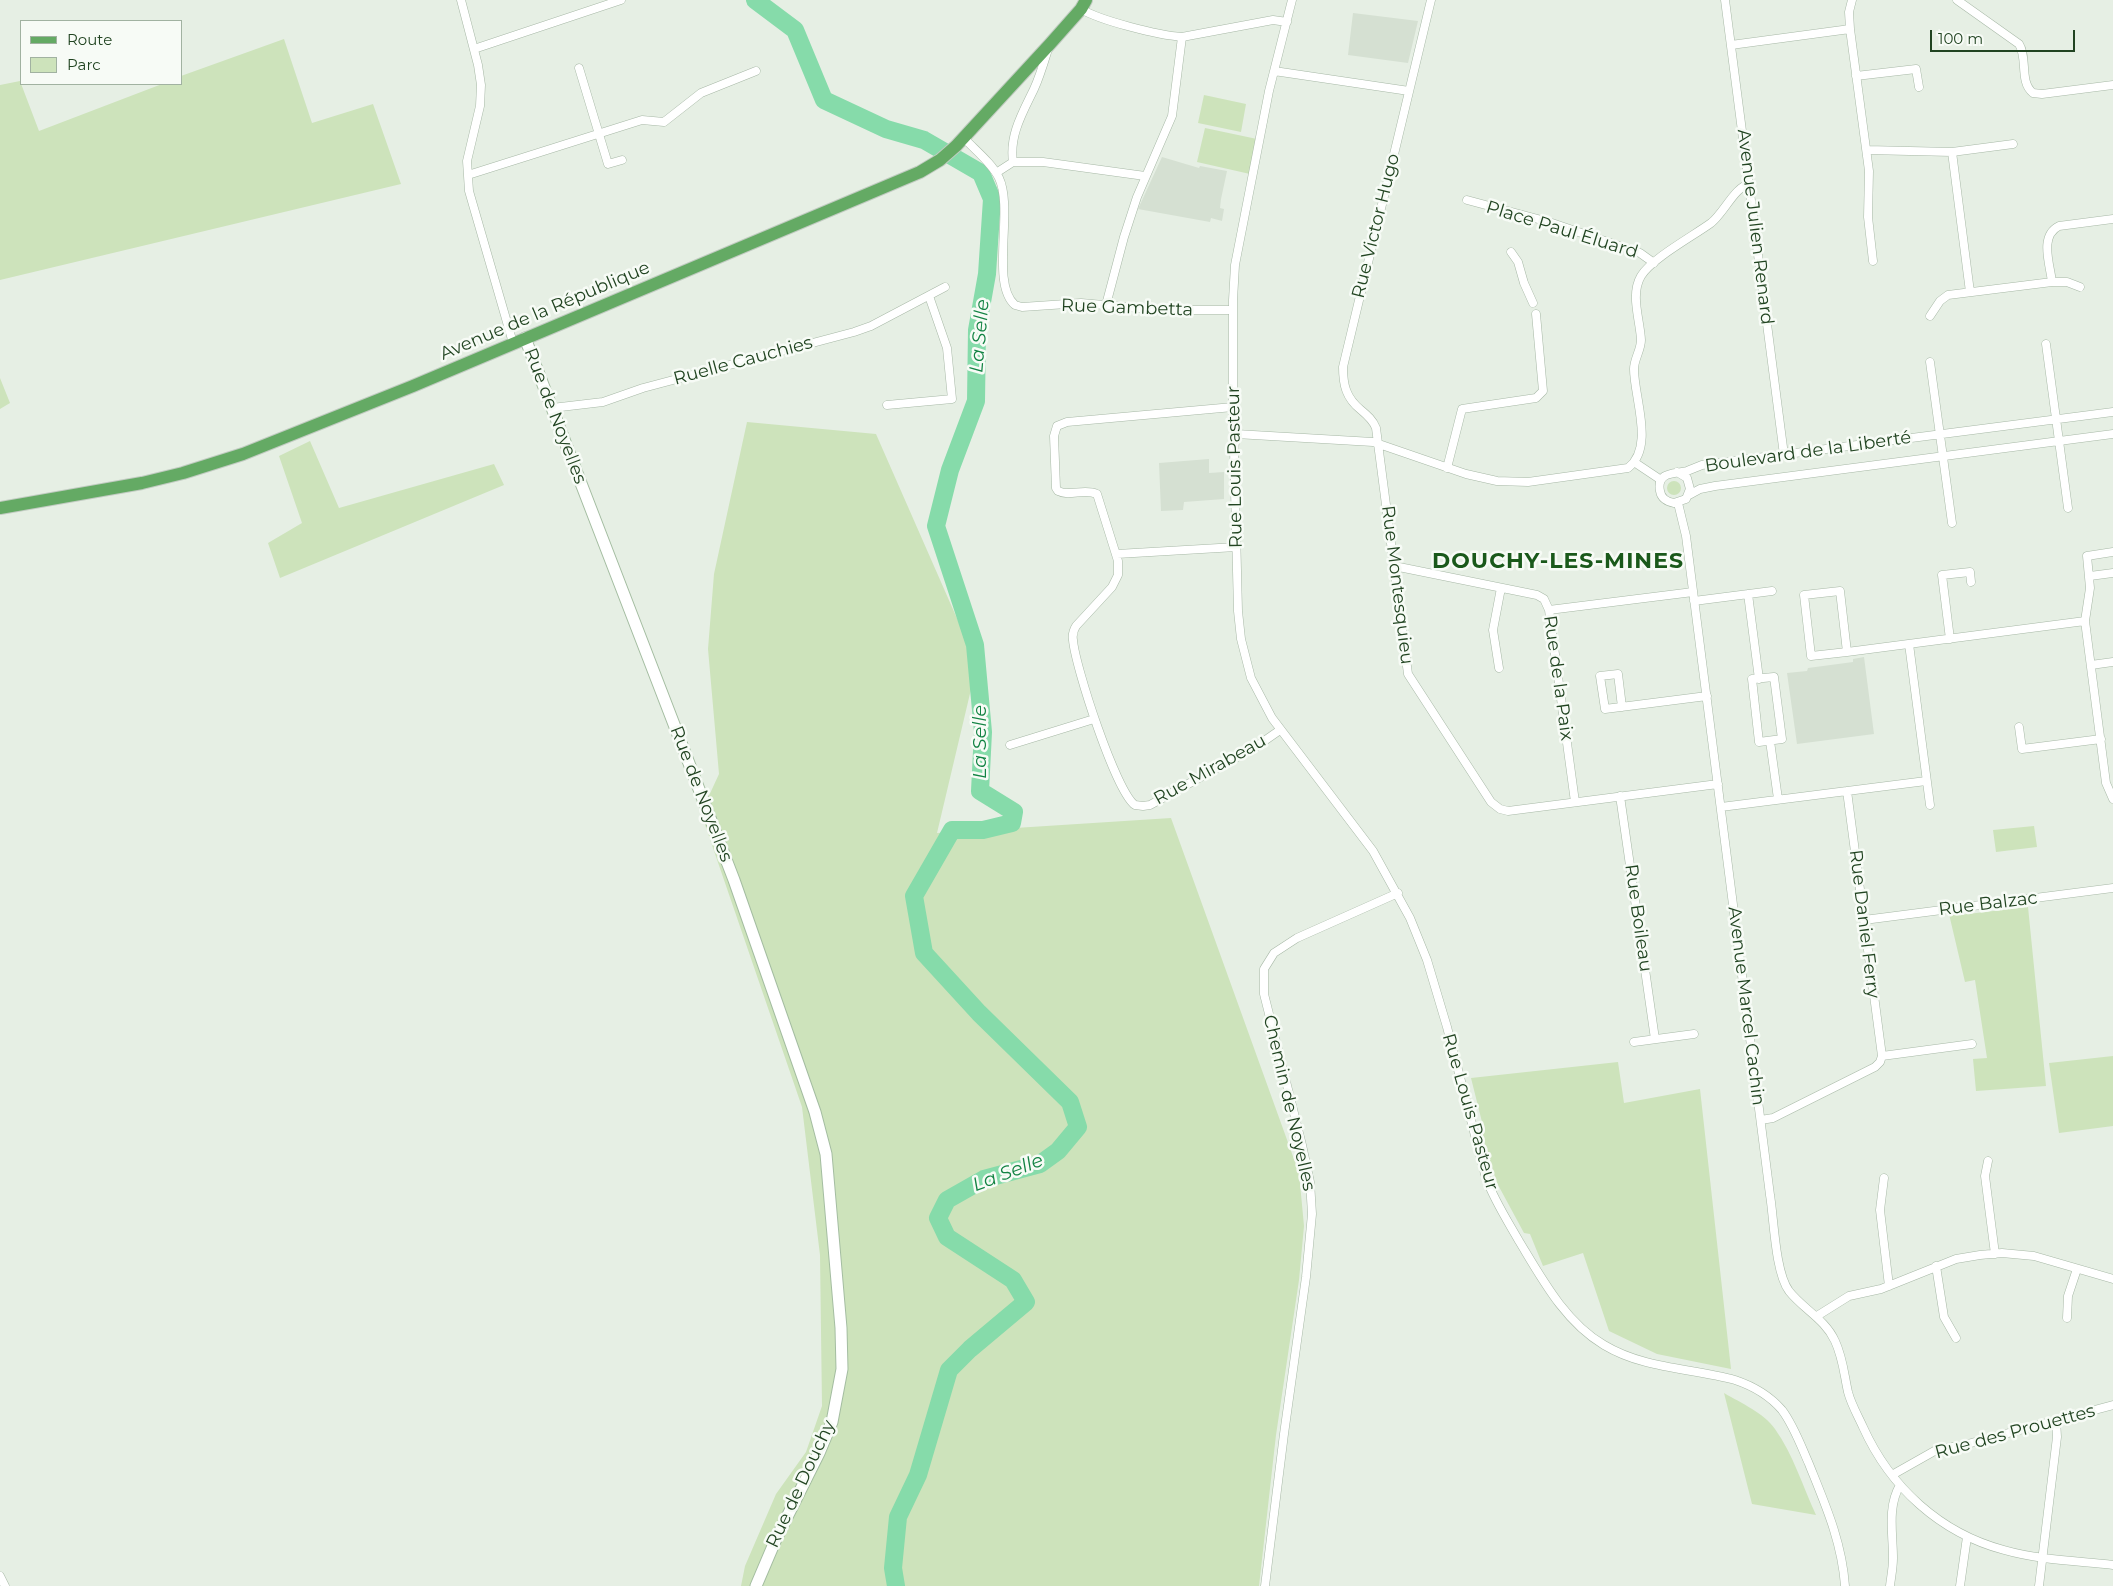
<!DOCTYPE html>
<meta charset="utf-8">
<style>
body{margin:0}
#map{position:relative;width:2113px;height:1586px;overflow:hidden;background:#e6efe4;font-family:Montserrat,sans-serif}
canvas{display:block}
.legend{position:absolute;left:20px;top:20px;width:162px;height:65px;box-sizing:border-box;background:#f7fbf6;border:1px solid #a1b2a1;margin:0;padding:6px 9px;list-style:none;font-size:15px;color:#214421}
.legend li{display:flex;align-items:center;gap:10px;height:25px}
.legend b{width:25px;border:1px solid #a1b2a1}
.scale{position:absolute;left:1930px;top:30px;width:145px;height:22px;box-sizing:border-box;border:2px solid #214421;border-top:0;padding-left:6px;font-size:15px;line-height:18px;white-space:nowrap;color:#214421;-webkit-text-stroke:4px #f7fbf6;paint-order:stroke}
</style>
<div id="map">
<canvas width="2113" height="1586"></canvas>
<ul class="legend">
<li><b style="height:6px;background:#64aa64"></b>Route</li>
<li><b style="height:14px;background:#cde3bb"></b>Parc</li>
</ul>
<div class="scale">100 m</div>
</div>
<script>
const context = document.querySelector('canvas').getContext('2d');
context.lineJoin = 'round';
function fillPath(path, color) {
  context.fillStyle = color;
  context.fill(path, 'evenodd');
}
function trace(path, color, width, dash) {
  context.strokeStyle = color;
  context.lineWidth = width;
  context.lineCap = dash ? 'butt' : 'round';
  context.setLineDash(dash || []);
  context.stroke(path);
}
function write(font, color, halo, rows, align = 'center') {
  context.font = font + ' Montserrat,sans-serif';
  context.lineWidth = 5;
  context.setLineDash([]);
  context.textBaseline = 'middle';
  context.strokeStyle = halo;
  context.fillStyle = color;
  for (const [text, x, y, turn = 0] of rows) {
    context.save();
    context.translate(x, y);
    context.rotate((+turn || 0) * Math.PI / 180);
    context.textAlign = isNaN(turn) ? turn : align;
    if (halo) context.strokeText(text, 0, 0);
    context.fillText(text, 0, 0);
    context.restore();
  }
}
const built = new Path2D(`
 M1353 13 1418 21 1408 63 1348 55Z
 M1162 157 1199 168 1200 166 1227 171 1221 199 1220 208 1224 209 1222 221 1211 218 1210 222 1138 209Z
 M1209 459V473L1224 472V499L1184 502 1183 510 1161 511 1159 463Z
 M1864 657 1874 734 1797 744 1787 673 1807 671 1808 668 1853 662V659Z`);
const green = new Path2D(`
 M284 39 312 123 373 104 401 184 0 280V85L20 81 39 131 162 84H181V76Z
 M1204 95 1246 104 1241 132 1198 123Z
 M1205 128 1257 139 1250 174 1197 162Z
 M0 378 10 403 0 409Z
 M747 422 876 434 977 664 937 833 1171 818 1299 1173 1304 1226 1299 1280 1276 1435 1259 1586H741L745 1566 776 1494 806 1452 822 1406 820 1255 802 1107 701 813 719 774 708 649 714 574Z
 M310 441 339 508 494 464 504 485 280 578 268 543 302 523 279 456Z
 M1667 488a7 7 0 1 1 14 0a7 7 0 1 1-14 0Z
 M2034 826 2037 847 1996 852 1993 830Z
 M2028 907 2046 1086 1976 1091 1973 1059 1987 1058 1975 980 1965 982 1949 914 1959 915Z
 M2113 1056V1126L2059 1133 2049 1063Z
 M1618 1062 1624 1103 1700 1089 1731 1369 1657 1354 1609 1331 1583 1253 1543 1266 1530 1234 1524 1233 1497 1183 1480 1128 1483 1126 1471 1078Z
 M1724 1393C1741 1403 1764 1413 1775 1429 1793 1454 1803 1487 1816 1515L1752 1504Z`);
const river = new Path2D(`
 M755 0 795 30 824 100 886 129 924 140 981 173 992 199 987 274 977 330 976 401 950 470 936 526 975 645 983 732 980 791 1014 812 1012 823 983 830H952L914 896 924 953 979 1013 1070 1102 1078 1127 1058 1151 1040 1164 984 1179 947 1200 938 1218 947 1237 1013 1280 1026 1302 970 1349 949 1370 918 1475 898 1517 893 1568 896 1586`);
const street = new Path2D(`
 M461 0 478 65 481 85 480 106 467 161 469 191 513 343
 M1292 0 1269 91 1235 265 1233 300V418L1236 434 1234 450 1238 611 1241 639 1251 678 1272 718 1373 851 1410 918 1427 960 1447 1027 1486 1178C1494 1200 1507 1220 1519 1241 1542 1279 1565 1322 1604 1345 1644 1369 1691 1368 1735 1380 1753 1386 1769 1395 1782 1410 1794 1426 1801 1446 1809 1464 1825 1504 1842 1542 1845 1586
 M1431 0 1343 367C1343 385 1346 398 1361 410 1367 415 1373 420 1376 428L1408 674 1491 802 1500 809 1508 811 1718 784
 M1725 0 1784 455
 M1957 0 2019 44C2028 58 2019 82 2033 93L2042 94 2113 85
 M1081 9C1101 21 1158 35 1182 37L1273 20 1287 22
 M1850 29 1869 171 1868 217 1873 261
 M1731 45 1850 29 1849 12 1852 0
 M474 49 621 0
 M579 68 608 164 622 160
 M1274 71 1409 91
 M1856 76 1916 69 1919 87
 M964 138C975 150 992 163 999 178 1014 209 990 284 1015 305L1022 307 1081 303 1160 310H1233
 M1867 150 1952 152 1970 292
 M1952 152 2013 144
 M1013 162C1009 135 1023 112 1034 89 1040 76 1044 62 1048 49
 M996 173 1013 162H1043L1145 176
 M468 175 642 120 664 122 701 93 756 71
 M1467 200 1549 222 1640 253 1654 263
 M1511 252 1518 262 1524 283 1533 303
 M2052 282H2067L2080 287
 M1106 305 1124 237 1137 197 1172 116 1182 37
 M1930 316 1940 301 1948 295 2052 282C2050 264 2039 236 2059 226L2113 219
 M2046 344 2068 508
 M1930 362 1952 523
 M887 405 952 399 947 348 929 296
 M1233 407 1067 422 1057 426 1054 436 1056 488 1058 491C1070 497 1084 488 1097 494L1118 561V575L1112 587 1076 626C1073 631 1072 635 1073 640 1075 666 1116 792 1135 805L1143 806 1150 805 1257 746 1280 730
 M552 408 603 402 643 388 854 332 871 326 945 287
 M1236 434 1373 442 1466 474 1497 481 1528 482 1628 468C1655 447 1634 398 1634 369 1634 359 1641 350 1641 340 1640 319 1630 295 1641 276 1651 259 1693 236 1711 223 1724 213 1735 186 1750 184
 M1634 462 1661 480
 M1447 468 1462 409 1536 398 1543 391 1536 314
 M1677 472 1687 478 1690 489 1686 499 1674 503C1667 502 1661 498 1660 491 1656 471 1676 474 1687 471 1692 469 1697 467 1702 465L2113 412
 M1689 495 1700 489 1715 486 2113 434
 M1678 503 1686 536 1770 1195C1774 1219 1775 1272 1789 1291 1803 1309 1825 1319 1835 1341 1843 1358 1844 1374 1848 1392 1851 1404 1858 1416 1863 1427 1890 1487 1940 1533 2004 1550 2039 1560 2077 1561 2113 1565
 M1117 554 1236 547
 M1394 566 1537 595 1544 599 1549 610 1575 802
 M2090 576 2113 573
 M1748 594 1759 679
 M1694 601 1772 591
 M1549 610 1693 592
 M2085 621 2106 783 2113 799
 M1950 639 1942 575 1970 572 1971 582
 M1909 644 1930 805
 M1847 652 1840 591 1804 595 1811 656 1847 652 2085 621 2090 588 2087 556 2113 552
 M2091 665 2113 662
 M1499 668 1493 630 1501 588
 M1774 677 1782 739 1759 742 1752 679Z
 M1622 707 1618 674 1600 676 1605 709 1707 696
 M2019 727 2022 749 2101 739
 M1770 741 1778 799
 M1010 745 1094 719
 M1847 791 1882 1056
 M1620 796 1655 1039
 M1721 807 1926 781
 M1864 920 2113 888
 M1634 1042 1694 1034
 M1761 1120 1773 1118 1875 1067 1880 1062 1882 1056 1972 1044
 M1988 1161 1985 1176 1995 1254
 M1884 1178 1880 1210 1889 1286
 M1936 1266 1944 1317 1956 1338
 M1817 1316 1849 1296 1881 1289 1956 1259 1980 1255 2002 1253 2034 1256 2113 1279
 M2067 1318 2068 1296 2077 1269
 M1892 1475 1938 1449 1960 1446 2113 1405
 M0 1576 5 1586
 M1265 1586 1284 1434 1306 1277 1312 1214 1310 1182 1302 1145 1264 994V969L1274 953 1297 938 1398 893
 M1890 1586C1891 1577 1893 1568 1893 1558 1893 1534 1887 1507 1900 1485
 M1960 1586 1967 1537
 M2039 1586 2057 1437 2056 1420`);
const secondary = new Path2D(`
 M525 338 734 880 815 1112 826 1154 841 1328 842 1369 832 1422 819 1453 776 1539 756 1586`);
const primary = new Path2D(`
 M0 508 142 483 183 473 243 454 413 386 920 172 940 160 956 146 1050 44 1081 9 1086 0`);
const streetNames = [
 ["Rue Victor Hugo",1376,226,-76],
 ["Avenue Julien Renard",1755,227,83],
 ["Place Paul Éluard",1562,230,17],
 ["Rue Gambetta",1127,308,2],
 ["Avenue de la République",545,311,-23],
 ["Ruelle Cauchies",743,361,-15],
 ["Rue de Noyelles",555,416,69],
 ["Boulevard de la Liberté",1808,452,-8],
 ["Rue Louis Pasteur",1235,467,-91],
 ["Rue Montesquieu",1397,585,83],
 ["Rue de la Paix",1558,678,82],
 ["Rue Mirabeau",1210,770,-29],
 ["Rue de Noyelles",701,794,69],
 ["Rue Balzac",1988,904,-7],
 ["Rue Boileau",1638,918,82],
 ["Rue Daniel Ferry",1864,924,83],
 ["Avenue Marcel Cachin",1746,1006,83],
 ["Chemin de Noyelles",1289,1103,77],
 ["Rue Louis Pasteur",1470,1112,74],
 ["Rue des Prouettes",2015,1432,-15],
 ["Rue de Douchy",801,1484,-65]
];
const waterNames = [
 ["La Selle",980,336,-85],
 ["La Selle",980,742,-90],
 ["La Selle",1008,1173,-21]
];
const districtNames = [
 ["DOUCHY-LES-MINES",1558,562]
];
fillPath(built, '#d5e0d2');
fillPath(green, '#cde3bb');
trace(river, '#86dbaa', 18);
trace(street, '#a7b8a6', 9);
trace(secondary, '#a4bda1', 13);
trace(primary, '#c1cbc1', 14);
trace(street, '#fff', 8);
trace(secondary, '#fff', 11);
trace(primary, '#64aa64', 12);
write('18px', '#214421', '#f7fbf6', streetNames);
write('italic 19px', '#128343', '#f7fbf6', waterNames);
context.letterSpacing = '1px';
write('bold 22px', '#1a591b', '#f7fbf6', districtNames);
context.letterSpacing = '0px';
</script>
